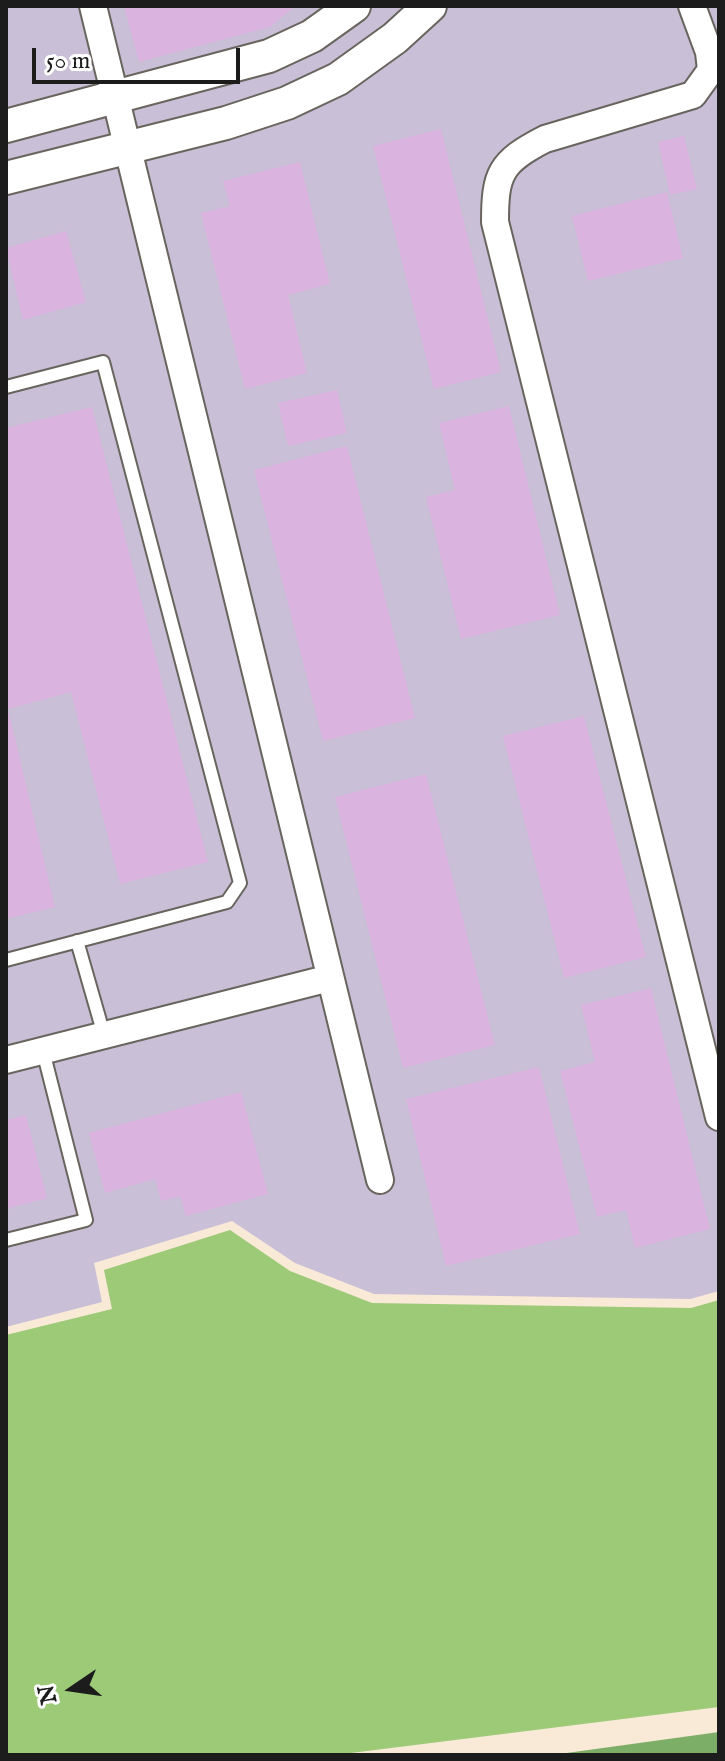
<!DOCTYPE html>
<style>
body{margin:0}
#map{position:relative;width:725px;height:1761px;overflow:hidden;background:#f9e9d7;font-family:"IM FELL English",serif}
canvas{display:block}
.frame{position:absolute;inset:0;border:8px solid #1c1c1c;pointer-events:none}
.north{position:absolute;left:32px;top:1649px;width:80px;height:80px;-webkit-text-stroke:6px #fff;paint-order:stroke;rotate:257deg;font-size:22px;font-weight:700;line-height:32px;text-align:center;color:#1c1c1c}
.north::after{content:'';display:block;margin:auto;width:28px;height:36px;background:#1c1c1c;clip-path:polygon(50% 0,100% 100%,50% 72%,0 100%)}
.scale{position:absolute;left:32px;top:48px;width:208px;height:36px;box-sizing:border-box;border:4px solid #1c1c1c;border-top:0;padding-left:10px;font-size:24px;line-height:28px;white-space:nowrap;color:#1c1c1c;-webkit-text-stroke:6px #fff;paint-order:stroke}
</style>
<div id="map">
<canvas width="725" height="1761"></canvas>
<div class="frame"></div>
<div class="north">N</div>
<div class="scale">50 m</div>
</div>
<script>
const context = document.querySelector('canvas').getContext('2d');
context.lineJoin = 'round';
function fillPath(path, color) {
  context.fillStyle = color;
  context.fill(path, 'evenodd');
}
function trace(path, color, width, dash) {
  context.strokeStyle = color;
  context.lineWidth = width;
  context.lineCap = dash ? 'butt' : 'round';
  context.setLineDash(dash || []);
  context.stroke(path);
}
const industrial = new Path2D(`
 M6 6H719V1291L690 1299 374 1294 295 1263 232 1221 94 1263 102 1302 6 1327Z`);
const green = new Path2D(`
 M230 1230 290 1271 372 1303 691 1308 719 1300V1707L335 1755H6V1335L112 1309 104 1270Z`);
const forest = new Path2D(`
 M719 1732V1755H552Z`);
const building = new Path2D(`
 M124 6H295L270 27 139 62Z
 M441 129 501 372 434 389 373 146Z
 M684 136 697 189 670 195 658 142Z
 M300 162 330 284 288 295 307 373 245 389 201 213 230 206 223 181Z
 M667 192 683 258 588 281 572 216Z
 M66 231 86 302 23 320 6 248Z
 M337 390 347 433 288 446 278 403Z
 M509 406 560 615 461 639 426 497 455 490 439 423Z
 M92 407 208 862 120 884 71 692 8 709 55 907 6 919V428Z
 M347 446 415 718 323 741 254 470Z
 M584 716 646 957 564 978 503 736Z
 M426 774 495 1045 403 1068 335 797Z
 M651 988 710 1229 635 1248 626 1210 597 1217 560 1071 595 1062 581 1005Z
 M539 1067 580 1234 446 1266 406 1099Z
 M241 1092 268 1194 186 1216 180 1196 161 1201 155 1179 105 1193 89 1133Z
 M26 1115 47 1198 6 1209V1120Z`);
const service = new Path2D(`
 M6 387 103 362 240 883 227 902 6 960
 M77 941 104 1035
 M6 1240 86 1220 43 1051`);
const minor = new Path2D(`
 M93 6 380 1180
 M692 6 709 52 711 70 693 95 545 139C500 162 495 174 495 222L719 1117
 M6 1060 330 978`);
const tertiary = new Path2D(`
 M6 126 269 56 312 36 354 6
 M6 178 226 123 287 103 338 79 395 38 430 6`);
fillPath(industrial, '#c9bfd7');
fillPath(green, '#9cca77');
fillPath(forest, '#7dae68');
fillPath(building, '#dab3de');
trace(service, '#69645d', 16);
trace(minor, '#69645d', 30);
trace(tertiary, '#69645d', 36);
trace(service, '#fff', 12);
trace(minor, '#fff', 26);
trace(tertiary, '#fff', 32);
</script>
